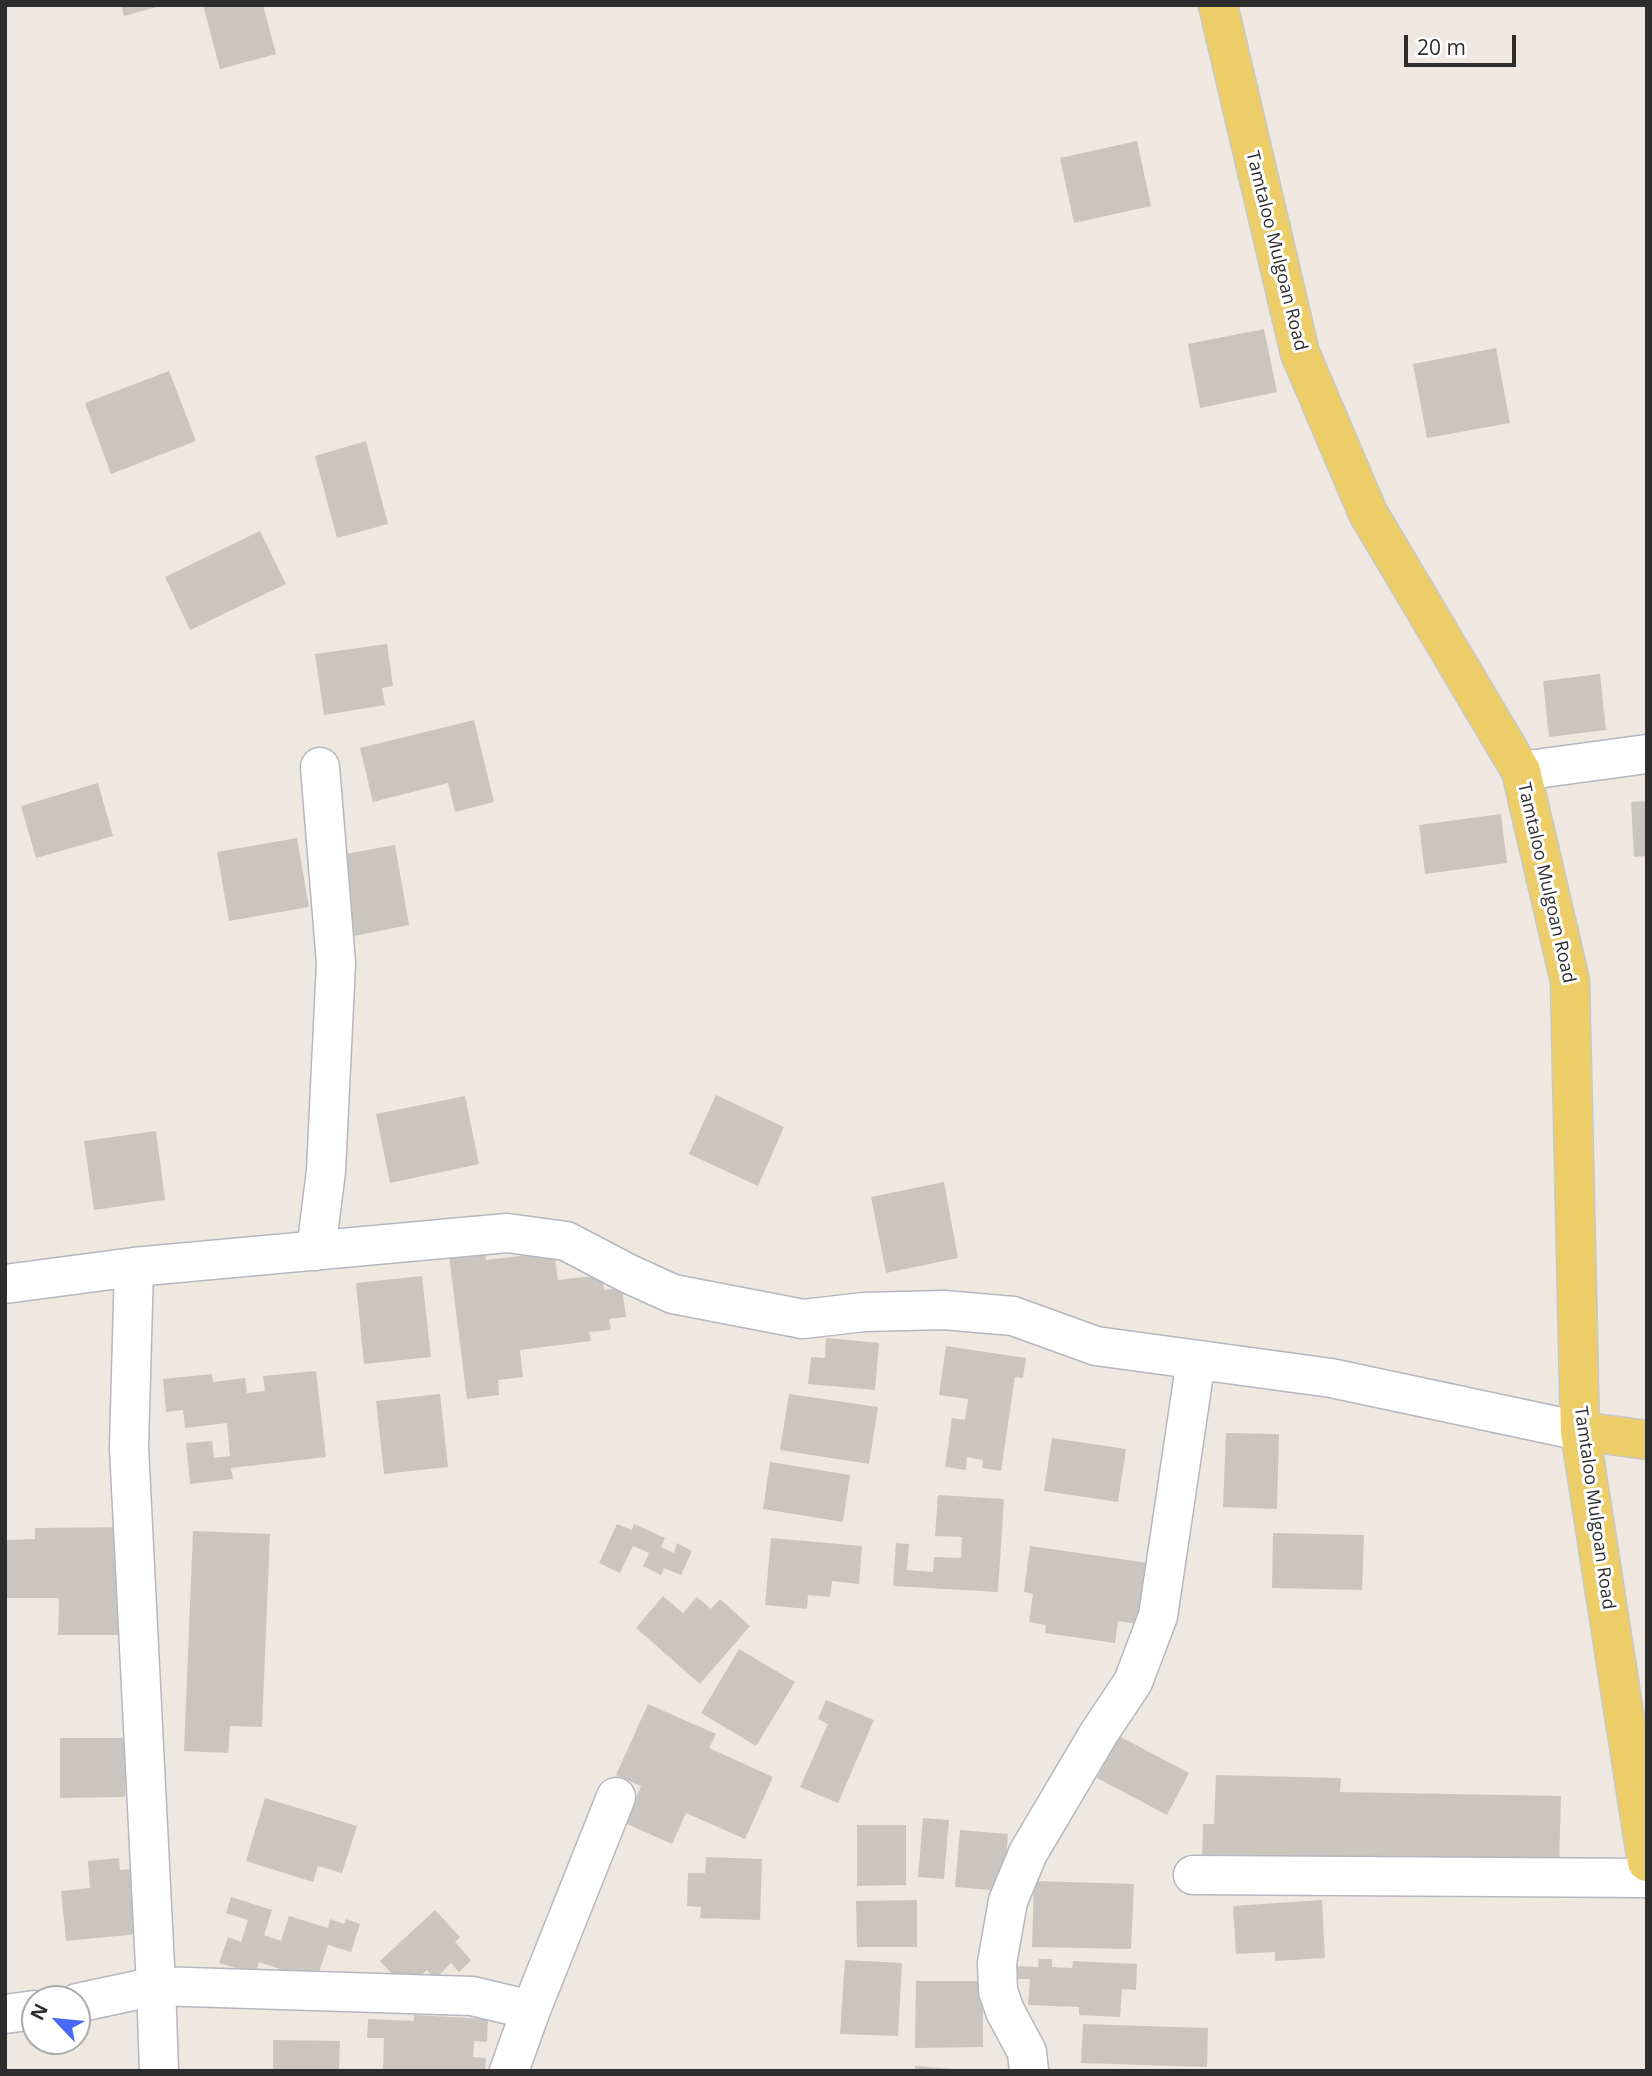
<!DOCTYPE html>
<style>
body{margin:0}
#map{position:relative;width:1652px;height:2076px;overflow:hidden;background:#eee8e1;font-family:"Open Sans",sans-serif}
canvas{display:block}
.frame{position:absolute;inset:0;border:7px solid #2d2d2d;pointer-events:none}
.north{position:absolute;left:21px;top:1985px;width:70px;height:70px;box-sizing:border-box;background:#fff;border:2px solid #ababab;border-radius:50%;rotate:296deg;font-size:19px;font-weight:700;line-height:28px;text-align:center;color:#2d2d2d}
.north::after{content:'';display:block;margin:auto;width:24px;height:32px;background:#4869f4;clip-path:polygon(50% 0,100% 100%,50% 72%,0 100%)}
.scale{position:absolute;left:1404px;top:35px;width:112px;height:32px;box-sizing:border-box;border:4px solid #2d2d2d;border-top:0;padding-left:9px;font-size:21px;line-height:24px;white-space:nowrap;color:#2d2d2d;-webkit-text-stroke:5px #fff;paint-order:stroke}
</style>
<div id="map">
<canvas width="1652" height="2076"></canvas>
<div class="frame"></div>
<div class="north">N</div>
<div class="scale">20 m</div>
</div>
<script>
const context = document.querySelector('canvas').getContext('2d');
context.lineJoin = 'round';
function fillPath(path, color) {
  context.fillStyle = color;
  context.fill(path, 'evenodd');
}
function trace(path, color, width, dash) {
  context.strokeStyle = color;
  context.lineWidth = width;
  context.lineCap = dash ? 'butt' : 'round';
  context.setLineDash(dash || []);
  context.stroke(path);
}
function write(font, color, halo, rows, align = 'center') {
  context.font = font + ' "Open Sans",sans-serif';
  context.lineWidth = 6;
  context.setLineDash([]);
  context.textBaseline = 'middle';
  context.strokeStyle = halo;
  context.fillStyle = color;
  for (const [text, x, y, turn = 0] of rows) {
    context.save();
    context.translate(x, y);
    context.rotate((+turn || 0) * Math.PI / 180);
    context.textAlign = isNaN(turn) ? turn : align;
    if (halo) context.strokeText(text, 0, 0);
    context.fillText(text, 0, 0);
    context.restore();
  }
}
const building = new Path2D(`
 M121 5H160V6L124 16Z
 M203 5H263L276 54 220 69Z
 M1137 141 1151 206 1074 223 1060 158Z
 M1264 329 1277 392 1200 408 1188 344Z
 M1496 348 1510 423 1427 438 1413 364Z
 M169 371 196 441 111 474 85 403Z
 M366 441 388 524 337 538 315 456Z
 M260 531 286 584 190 630 165 577Z
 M387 644 393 686 382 688 385 705 324 715 315 654Z
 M1600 674 1606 730 1549 737 1543 681Z
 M474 720 494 802 455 812 448 783 373 802 360 748Z
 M98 783 113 836 36 858 21 806Z
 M1647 801V856L1634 857 1631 802Z
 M1501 814 1507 863 1425 874 1419 825Z
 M297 838 309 907 229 921 217 852Z
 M395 845 409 925 349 937 334 856Z
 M716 1095 784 1127 758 1186 689 1154Z
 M465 1096 479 1164 390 1183 376 1114Z
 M156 1131 165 1200 94 1210 84 1141Z
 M944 1182 958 1258 886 1273 871 1197Z
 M484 1244 486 1260 554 1252 558 1280 602 1275 604 1290 622 1288 626 1317 609 1319 611 1330 589 1332 591 1341 520 1350 523 1377 498 1380 499 1395 467 1399 448 1248Z
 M422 1276 431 1357 364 1364 356 1283Z
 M826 1338 879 1343 875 1390 808 1384 811 1357 825 1358Z
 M946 1346 1026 1358 1023 1378 1015 1377 1001 1471 982 1468 983 1460 967 1457 966 1470 945 1467 952 1418 965 1420 968 1399 939 1395Z
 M316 1371 326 1457 231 1468 233 1479 190 1484 186 1443 212 1441 214 1458 230 1456 227 1423 185 1428 183 1410 166 1412 163 1379 212 1374 213 1382 245 1378 247 1393 265 1391 263 1376Z
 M440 1394 448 1467 384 1474 376 1401Z
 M789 1394 878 1407 869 1464 780 1450Z
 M1226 1433 1279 1434 1277 1509 1223 1507Z
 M1052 1438 1126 1449 1118 1502 1044 1491Z
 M770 1462 850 1475 843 1522 763 1509Z
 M938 1495 1004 1499 998 1592 893 1586 896 1543 909 1544 907 1570 933 1572 934 1557 961 1558 962 1537 935 1536Z
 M617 1524 632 1530 634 1524 665 1538 661 1547 674 1553 677 1543 692 1551 681 1575 664 1568 661 1575 643 1566 649 1553 633 1546 620 1573 599 1563Z
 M128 1527V1635H58L59 1598H7V1540L35 1539V1528Z
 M193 1531 270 1534 262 1727 230 1726 228 1753 184 1751Z
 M1273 1533 1364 1535 1362 1590 1272 1588Z
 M771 1538 862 1546 859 1584 832 1581 830 1597 808 1595 807 1609 765 1605Z
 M1030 1546 1155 1564 1145 1625 1118 1621 1115 1643 1045 1633 1046 1625 1029 1622 1033 1594 1024 1592Z
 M663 1596 683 1613 697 1597 711 1609 720 1599 750 1626 700 1684 636 1628Z
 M739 1649 795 1682 756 1746 701 1713Z
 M826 1700 874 1720 838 1803 800 1787 828 1724 818 1719Z
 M648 1704 716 1734 709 1748 773 1777 745 1839 686 1813 672 1844 625 1823 641 1786 616 1775Z
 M1119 1736 1189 1773 1167 1815 1097 1778Z
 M60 1738H126L125 1797 60 1798Z
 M1216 1775 1341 1778 1340 1792 1561 1796 1559 1867 1202 1860 1203 1824H1214Z
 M265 1798 357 1826 342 1873 318 1866 313 1882 246 1861Z
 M923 1818 949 1820 944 1879 918 1877Z
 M857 1825H906V1885L857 1886Z
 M960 1830 1008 1834 1003 1891 955 1887Z
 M706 1857 762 1859 760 1920 700 1918 701 1907 687 1906 688 1873H705Z
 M119 1858 120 1870 133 1869 138 1934 66 1941 61 1891 90 1888 88 1861Z
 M1034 1881 1134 1884 1131 1949 1032 1947Z
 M231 1897 272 1910 264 1935 281 1941 289 1916 328 1928 330 1919 344 1924 346 1919 360 1924 351 1952 328 1945 316 1981 259 1962 256 1974 219 1963 228 1937 241 1942 248 1920 226 1913Z
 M917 1900V1947H857L856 1901Z
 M1322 1900 1325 1958 1275 1961V1952L1236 1954 1233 1906Z
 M435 1910 460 1937 455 1942 471 1960 459 1972 451 1963 435 1979 427 1970 406 1989 380 1961Z
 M1039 1959H1052V1967L1072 1968 1073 1961 1137 1964 1136 1990 1122 1989 1120 2017 1079 2015V2007L1028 2005 1030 1979H1011L1012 1966 1038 1967Z
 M845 1960 902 1963 898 2036 840 2034Z
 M916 1981H983V2047L915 2048Z
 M414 2015 488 2019 487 2042 474 2041 473 2057 486 2058 485 2071H383L384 2038H367L368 2019 414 2021Z
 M1083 2024 1208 2028 1207 2067 1081 2063Z
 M273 2040 340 2041 339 2071H273Z
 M915 2066 954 2069 953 2071H915Z`);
const minor = new Path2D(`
 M1521 771 1647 754
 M316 1251 326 1171 336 963 320 767
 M134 1267 129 1447 156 1986 159 2071
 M5 1284 134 1267 507 1233 566 1241 629 1274 673 1294 803 1319 864 1312 944 1310 1013 1316 1096 1346 1331 1378 1580 1431
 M1193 1875 1647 1878
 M77 2003 156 1986 472 1996 531 2010
 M5 2014 35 2010
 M509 2071 531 2010 616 1797
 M1029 2071 1027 2052 1005 2011 998 1991 997 1963 1008 1901 1028 1853 1099 1733 1133 1682 1158 1616 1196 1360`);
const major = new Path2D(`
 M1218 5 1300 353 1368 513 1521 771 1570 981 1580 1431 1647 1862
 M1580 1431 1647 1440`);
const streetNames = [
 ["Tamtaloo Mulgoan Road",1276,251,76],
 ["Tamtaloo Mulgoan Road",1546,883,77],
 ["Tamtaloo Mulgoan Road",1594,1508,82]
];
fillPath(building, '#cac6bf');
trace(minor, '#b4b7c0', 41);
trace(major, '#c8c8c8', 41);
trace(minor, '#fff', 38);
trace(major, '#eccd67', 38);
write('18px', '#2d2d2d', '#fff', streetNames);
</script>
